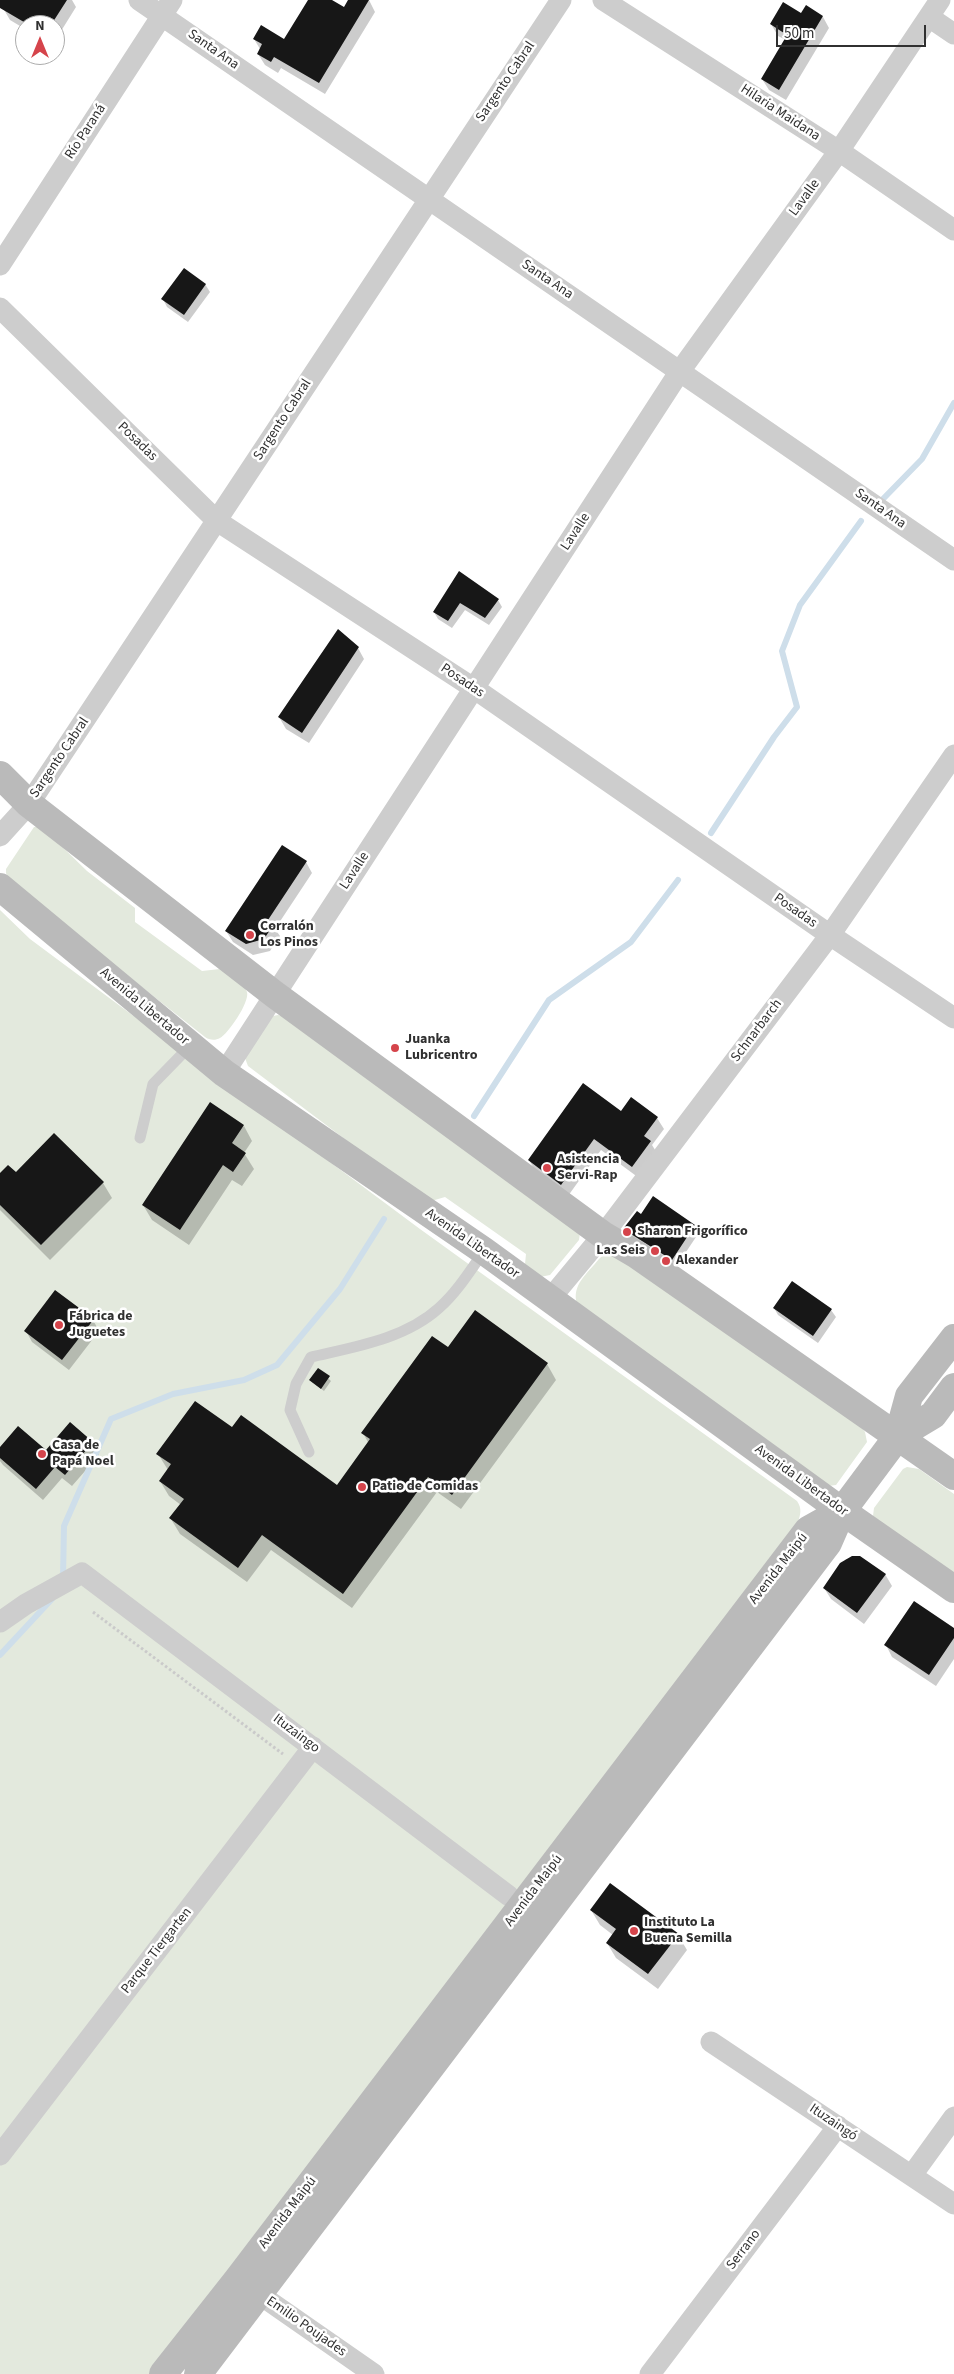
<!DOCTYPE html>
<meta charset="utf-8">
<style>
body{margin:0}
#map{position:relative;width:954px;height:2374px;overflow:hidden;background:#fff;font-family:"Source Sans 3",sans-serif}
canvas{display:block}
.north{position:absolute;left:15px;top:15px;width:50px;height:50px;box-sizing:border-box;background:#fff;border:1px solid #acacac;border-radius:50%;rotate:0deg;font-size:14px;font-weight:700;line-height:20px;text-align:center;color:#303030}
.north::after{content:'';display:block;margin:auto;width:18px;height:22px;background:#d5444b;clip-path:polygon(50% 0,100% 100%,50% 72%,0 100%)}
.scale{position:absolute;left:776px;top:25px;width:150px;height:22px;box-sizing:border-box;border:2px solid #303030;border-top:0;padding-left:6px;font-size:15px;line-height:18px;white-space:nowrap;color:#303030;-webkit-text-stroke:4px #fff;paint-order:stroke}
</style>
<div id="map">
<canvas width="954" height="2374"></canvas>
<div class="north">N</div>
<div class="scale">50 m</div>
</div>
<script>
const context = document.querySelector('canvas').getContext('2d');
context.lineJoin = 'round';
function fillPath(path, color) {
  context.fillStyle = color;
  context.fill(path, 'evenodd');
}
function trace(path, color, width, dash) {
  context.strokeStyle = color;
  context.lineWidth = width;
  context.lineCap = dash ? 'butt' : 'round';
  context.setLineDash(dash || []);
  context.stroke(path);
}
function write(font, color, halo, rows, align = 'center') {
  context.font = font + ' "Source Sans 3",sans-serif';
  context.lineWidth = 5;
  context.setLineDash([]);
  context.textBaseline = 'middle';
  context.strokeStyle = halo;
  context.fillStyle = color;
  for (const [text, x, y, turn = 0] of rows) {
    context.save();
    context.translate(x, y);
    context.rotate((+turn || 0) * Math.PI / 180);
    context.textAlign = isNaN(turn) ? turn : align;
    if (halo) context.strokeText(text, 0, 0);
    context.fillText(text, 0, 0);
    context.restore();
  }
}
const green = new Path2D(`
 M34 827H38L46 831 87 871 135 908V922L202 971 220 969C227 975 244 983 247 992 250 1002 228 1034 220 1038 215 1041 209 1040 205 1037L10 883 6 873V869Z
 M0 910 30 939 420 1229 797 1501C802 1508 801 1515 797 1524L150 2374H0Z
 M278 1015 283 1016 580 1233 579 1240 550 1275 540 1277 525 1264 526 1254 445 1197 428 1202 248 1066 245 1058 273 1016Z
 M609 1254 616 1255 862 1428 865 1432 867 1442 836 1485 828 1486 577 1304C571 1285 588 1273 599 1259L603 1255Z
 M907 1467 919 1469 954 1494V1578L873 1516 874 1508 903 1469Z`);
const shadow = new Path2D(`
 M8 0H72L76 7 58 36 55 34V25H25V29L10 20 3 8Z
 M310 0H330L344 8 349 0H369L375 12 325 94 281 68 278 73 265 65 258 54 260 49 254 39 285 41Z
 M802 15 823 17 829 28 786 100 769 90 762 79 786 40 778 36 771 24Z
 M205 284 210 292 188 322 167 307 163 299Z
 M459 573 498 600 502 607 489 625 465 610 452 628 438 619 434 612Z
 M358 648 364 659 309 743 286 729 279 717Z
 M306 862 312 873 275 929 280 936 270 951 253 955 233 942 226 931Z
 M621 1113 657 1118 664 1129 652 1145 657 1153 639 1178 601 1150 568 1196 536 1172 529 1160Z
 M244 1126 252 1141 244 1153 254 1169 242 1186 232 1180 189 1245 152 1220 143 1205Z
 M16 1174 103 1183 112 1198 50 1260 0 1210V1175Z
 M642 1216 694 1226 698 1234 676 1267 629 1236 625 1229Z
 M774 1308 831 1310 836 1317 818 1343 778 1315Z
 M475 1312 547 1364 556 1380 461 1509 437 1492 352 1608 271 1550 247 1582 180 1534 171 1519 181 1505 169 1496 160 1481 168 1470 158 1454 232 1429 337 1487 369 1444 363 1433 448 1349Z
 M93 1320 99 1331 69 1370 32 1342 26 1331Z
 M318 1369 331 1381 324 1391 310 1380Z
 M70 1424 92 1443 99 1455 72 1486 62 1478 43 1500 3 1465 0 1461V1449L46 1452Z
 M860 1558 885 1574 892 1586 864 1624 831 1599 824 1588 846 1559Z
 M954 1630V1659L936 1686 892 1657 886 1645Z
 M591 1910 678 1935 687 1950 658 1989 616 1958 607 1943 613 1935 600 1925Z`);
const stream = new Path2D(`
 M882 500 922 459 954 403
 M711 833 774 737 797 707 782 651 800 605 861 521
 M474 1116 549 1000 631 942 678 880
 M63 1578 64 1526 111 1419 173 1394 244 1380 277 1365 340 1289 384 1219
 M0 1655 52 1599`);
const building = new Path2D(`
 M0 0H67L51 25 38 17 33 25H29L0 8Z
 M308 0H332L344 7 348 0H369L319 83 274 57 271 62 257 54 262 44 253 39 261 25 284 39Z
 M783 2 801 13 806 5 823 16 779 90 761 79 787 35 770 24Z
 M184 268 206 284 184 315 161 299Z
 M459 571 499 599 485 618 460 603 448 621 433 612Z
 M338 629 359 647 302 733 278 717Z
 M282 845 307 861 268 920 274 924 264 939 246 944 225 931Z
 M583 1083 621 1111 631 1097 658 1117 644 1136 651 1141 632 1167 594 1139 561 1185 528 1160Z
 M210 1102 244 1125 232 1143 246 1153 233 1172 223 1165 180 1230 142 1205Z
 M54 1133 104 1182 41 1245 0 1205V1173L8 1165 16 1172Z
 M653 1196 695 1225 672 1260 623 1229 637 1211 641 1214Z
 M792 1281 832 1309 813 1336 773 1308Z
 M55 1290 94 1319 62 1360 24 1331Z
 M475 1310 548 1363 452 1495 428 1477 343 1594 262 1535 238 1568 169 1518 184 1499 159 1481 171 1464 156 1454 195 1401 232 1427 241 1415 337 1485 370 1439 361 1433 432 1336 448 1347Z
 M318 1368 330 1376 321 1389 309 1380Z
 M70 1422 93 1442 65 1475 55 1467 36 1489 0 1458V1447L18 1426 46 1450Z
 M852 1556H860L886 1574 857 1613 823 1588 840 1563Z
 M914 1601 954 1628V1638L929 1675 884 1645Z
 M610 1883 679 1934 648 1974 606 1943 616 1929 590 1910Z`);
const path = new Path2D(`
 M93 1612 283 1754`);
const lane = new Path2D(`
 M140 1138 153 1084 190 1046
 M309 1452 290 1410 296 1384 311 1357C354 1347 405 1339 439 1308 457 1292 470 1271 484 1251`);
const street = new Path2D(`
 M139 0 954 560
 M603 0 839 151 954 230
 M929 17 954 34
 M0 265 172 0
 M0 308 217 521 475 689 830 935 954 1018
 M0 836 29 804 561 0
 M224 1073 680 371 839 151 940 0
 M550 1299 603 1235 830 935 954 755
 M0 1622 26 1604 82 1573 509 1896
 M711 2042 954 2204
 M0 2155 313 1747
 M912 2175 954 2117
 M246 2285 374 2374
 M650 2374 838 2126`);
const secondary = new Path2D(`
 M0 775 29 804 274 994 603 1235 637 1255 954 1476
 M0 887 224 1073 484 1251 842 1511 954 1589
 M898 1436 933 1415 954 1387
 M163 2374 238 2279 808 1530 842 1511
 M198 2374 828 1543 842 1511 898 1436 909 1396 954 1338`);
const markers = [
 [250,935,5,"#d5444b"],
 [395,1048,5,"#d5444b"],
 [547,1168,5,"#d5444b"],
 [627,1232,5,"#d5444b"],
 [655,1251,5,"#d5444b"],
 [666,1261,5,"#d5444b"],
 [59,1325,5,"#d5444b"],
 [42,1454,5,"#d5444b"],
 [362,1487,5,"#d5444b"],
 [634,1931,5,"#d5444b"]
];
const streetNames = [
 ["Santa Ana",213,50,35],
 ["Sargento Cabral",506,82,-56],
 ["Hilaria Maidana",780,113,33],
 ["Río Paraná",86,132,-57],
 ["Lavalle",805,198,-54],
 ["Santa Ana",547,280,34],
 ["Sargento Cabral",283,420,-57],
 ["Posadas",137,442,44],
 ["Santa Ana",880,509,35],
 ["Lavalle",576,532,-57],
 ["Posadas",462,681,34],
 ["Sargento Cabral",60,758,-56],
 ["Lavalle",355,871,-57],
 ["Posadas",795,911,35],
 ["Avenida Libertador",144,1007,40],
 ["Schnarbarch",757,1031,-53],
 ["Avenida Libertador",472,1244,35],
 ["Avenida Libertador",801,1481,36],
 ["Avenida Maipú",779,1569,-52],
 ["Ituzaingo",296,1734,37],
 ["Avenida Maipú",534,1891,-53],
 ["Parque Tiergarten",157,1951,-52],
 ["Ituzaingó",833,2123,34],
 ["Avenida Maipú",288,2213,-53],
 ["Serrano",744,2250,-53],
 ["Emilio Poujades",306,2327,35]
];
const poiNames = [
 ["Corralón",260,927],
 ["Los Pinos",260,943],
 ["Juanka",405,1040],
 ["Lubricentro",405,1056],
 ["Asistencia",557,1160],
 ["Servi-Rap",557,1176],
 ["Sharon Frigorífico",637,1232],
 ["Las Seis",645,1251,"right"],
 ["Alexander",676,1261],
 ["Fábrica de",69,1317],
 ["Juguetes",69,1333],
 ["Casa de",52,1446],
 ["Papá Noel",52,1462],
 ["Patio de Comidas",372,1487],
 ["Instituto La",644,1923],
 ["Buena Semilla",644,1939]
];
fillPath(green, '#e3e9dd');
fillPath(shadow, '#0003');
trace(stream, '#cedeea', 6);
fillPath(building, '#171717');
trace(path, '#cacaca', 3, [2.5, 2.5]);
trace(lane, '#cdcdcd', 11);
trace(street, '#cdcdcd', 21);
trace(secondary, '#bababa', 28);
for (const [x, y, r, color] of markers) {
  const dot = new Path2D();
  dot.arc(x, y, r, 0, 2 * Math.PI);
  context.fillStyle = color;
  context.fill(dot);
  trace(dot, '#fff', 2);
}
write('14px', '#303030', '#fff', streetNames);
write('bold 14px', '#303030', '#fff', poiNames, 'left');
</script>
